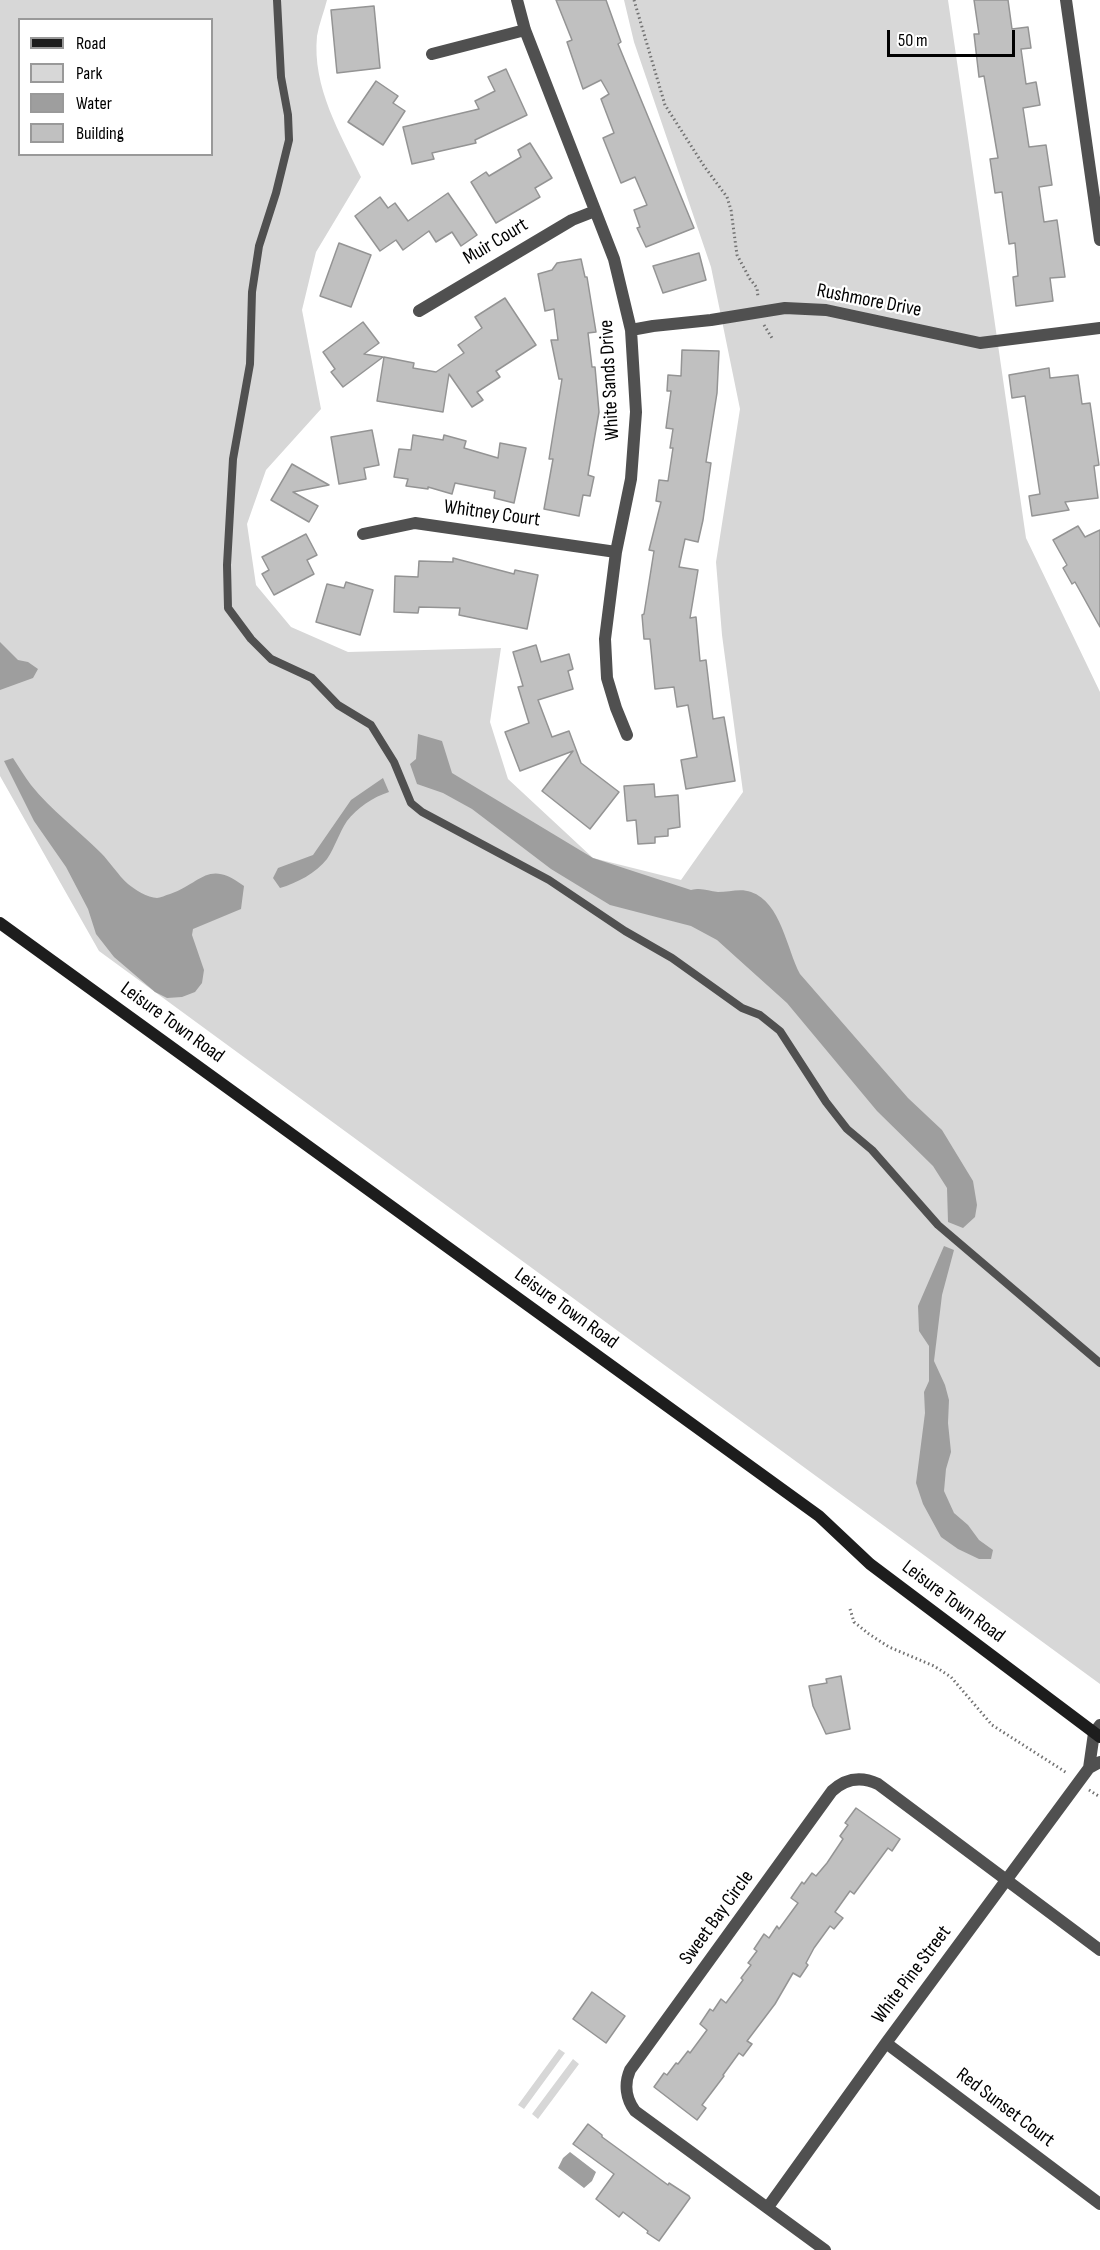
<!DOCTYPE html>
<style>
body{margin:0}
#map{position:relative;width:1100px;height:2250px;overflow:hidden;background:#fff;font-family:"Sofia Sans Condensed",sans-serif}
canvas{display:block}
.legend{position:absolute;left:18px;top:18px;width:195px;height:138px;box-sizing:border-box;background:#fff;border:2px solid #999;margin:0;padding:8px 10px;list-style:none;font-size:18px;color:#000}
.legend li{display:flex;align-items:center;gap:12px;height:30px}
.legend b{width:30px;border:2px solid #999}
.scale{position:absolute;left:887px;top:30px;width:128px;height:27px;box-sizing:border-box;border:3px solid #000;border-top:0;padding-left:8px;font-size:18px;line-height:21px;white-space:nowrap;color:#000;-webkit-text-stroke:4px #fff;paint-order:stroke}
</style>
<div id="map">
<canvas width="1100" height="2250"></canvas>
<ul class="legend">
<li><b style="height:8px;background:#1d1d1d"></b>Road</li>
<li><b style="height:16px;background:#d7d7d7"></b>Park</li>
<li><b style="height:16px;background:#9e9e9e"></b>Water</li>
<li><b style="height:16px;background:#c0c0c0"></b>Building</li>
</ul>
<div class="scale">50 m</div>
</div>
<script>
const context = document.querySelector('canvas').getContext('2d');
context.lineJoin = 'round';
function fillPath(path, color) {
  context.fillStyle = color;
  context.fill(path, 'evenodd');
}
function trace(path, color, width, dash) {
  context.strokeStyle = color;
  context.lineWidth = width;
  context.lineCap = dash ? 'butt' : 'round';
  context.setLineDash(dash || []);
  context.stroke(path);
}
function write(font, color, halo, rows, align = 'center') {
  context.font = font + ' "Sofia Sans Condensed",sans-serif';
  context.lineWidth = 4.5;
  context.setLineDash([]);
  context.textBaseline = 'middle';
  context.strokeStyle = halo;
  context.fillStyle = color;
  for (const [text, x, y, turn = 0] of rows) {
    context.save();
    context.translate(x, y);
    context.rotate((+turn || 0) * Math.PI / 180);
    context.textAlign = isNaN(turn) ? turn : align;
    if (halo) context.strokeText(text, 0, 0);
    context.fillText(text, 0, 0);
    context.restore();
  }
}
const green = new Path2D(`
 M0 0H327C324 12 319 24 317 36 312 87 340 133 361 177L316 252 302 310 321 409 266 470 247 524 256 585 291 627 348 652 501 648 490 722 508 779 593 858 681 880 743 792 722 635 716 562 740 409 711 267 634 42 624 0H948L1026 538 1100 692V1684L99 951 0 776ZM20 20H212V154H20Z
 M559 2049 565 2053 524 2109 518 2105Z
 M573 2059 579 2064 538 2119 532 2114Z`);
const water = new Path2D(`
 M0 642 18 660 28 662 38 669 33 678 0 690Z
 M418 734 442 741 452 773 593 858 691 890C702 887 708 891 718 892 729 892 741 888 751 892 781 902 787 950 800 974L908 1098 942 1130 973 1181 977 1205 975 1217 963 1228 948 1222 947 1188 933 1166 877 1111 787 1003 717 940 691 926 610 905 551 869 472 809 443 793 417 784 410 764 416 759Z
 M13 758C19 767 25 777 31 785 51 810 78 830 101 853 110 862 118 875 128 884 134 889 148 898 157 898 160 898 166 895 170 894 203 882 208 859 244 886L241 909 193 929 192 935 204 970 202 983 195 992 182 997 167 998 155 992 114 957 96 934 88 909 66 867 34 821 4 761Z
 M383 778 389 792C373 797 357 808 347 821 339 833 335 847 327 859 316 873 297 883 280 888L273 878 278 868 313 855 351 800Z
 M944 1246 954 1250 942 1295 934 1361 945 1385 949 1400 948 1423 951 1452 946 1469 944 1491 954 1513 968 1525 979 1540 993 1550 991 1559H979L958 1549 941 1537 923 1504 916 1483 925 1413 924 1392 929 1381V1346L919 1331 918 1306Z
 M570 2152 596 2172 592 2181 584 2188 558 2168 563 2158Z`);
const building = new Path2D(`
 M556 0H606L621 42 618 44 694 228 646 247 637 228 640 227 634 210 647 205 635 177 621 183 603 138 614 133 601 99 609 94 601 80 583 89 567 42 572 40Z
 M974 0H1008L1012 29 1028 27 1031 48 1021 49 1026 84 1036 82 1040 105 1023 108 1029 147 1046 145 1052 185 1039 187 1044 222 1057 220 1065 277 1050 278 1053 301 1016 306 1013 277 1018 276 1015 243 1009 244 1002 192 995 193 990 159 998 158 984 76 979 77 974 34H979Z
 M374 6 380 68 337 73 331 10Z
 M506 69 527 115 475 140 476 143 432 153 434 159 412 164 403 127 479 109 475 101 495 91 488 77Z
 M376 81 398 96 393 103 405 111 383 145 348 122Z
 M530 143 552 178 535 188 540 197 496 223 471 182 486 172 489 176 521 157 518 150Z
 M448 193 477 235 461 246 452 232 436 242 429 231 403 250 396 240 380 251 355 216 380 197 388 208 395 203 408 221Z
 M339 243 371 255 351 307 320 296Z
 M699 253 706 280 663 293 653 266Z
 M581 259 585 277H587L596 332 588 333 592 367H595L599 412 588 475 594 477 590 496 583 495 579 516 544 509 553 459H549L562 379H559L551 340H558L554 309 545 311 538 274 552 270 557 263Z
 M505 298 536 345 496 371 500 377 477 392 483 400 472 407 449 374 443 412 377 401 384 357 414 363 413 368 436 372 464 353 458 345 482 328 475 317Z
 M363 322 379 343 364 354 383 357 343 387 331 372 335 369 323 352Z
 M682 350 719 351 717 393 706 462 711 463 703 520 698 542 685 539 679 567 698 570 690 618 696 617 700 661 706 660 713 719 724 717 735 781 686 789 681 760 697 757 688 705 677 707 674 687 655 689 650 639H644L642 615 644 614 654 551 649 550 661 502 656 501 659 480 668 481 673 448H670L673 429 666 428 671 391H667L668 375 681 376Z
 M1049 368 1050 378 1078 375 1082 404 1090 403 1099 465 1094 466 1098 498 1065 502 1069 510 1032 516 1029 496 1040 494 1025 396 1012 398 1009 375Z
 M372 430 379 465 364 468 366 479 339 484 331 437Z
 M413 435 443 440 444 435 466 441 464 448 498 458 500 443 526 448 514 503 494 498 495 491 455 483 452 494 428 487V489L406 486 408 479 394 477 399 449 411 450Z
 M292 464 329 485 293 492 318 506 309 522 271 500Z
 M1078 526 1085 537 1100 530V627L1075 582 1072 584 1063 568 1067 565 1053 540Z
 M306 534 317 555 307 560 314 574 274 595 262 574 269 570 262 557Z
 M453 558 514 574 515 570 538 575 527 629 459 615 460 608 419 607 418 613 394 612 395 576 418 577 419 561 453 562Z
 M346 582 373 590 360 635 316 622 327 584 344 588Z
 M536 645 541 662 569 654 573 669 568 671 573 689 538 700 552 737 569 731 581 763 619 792 590 829 542 791 573 751 520 771 505 732 529 723 518 687 523 686 513 652Z
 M654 784 655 797 678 795 680 827 668 829V836L655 837V843L638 844 636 820 627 821 624 786Z
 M841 1676 850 1729 826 1734 813 1706 809 1686 827 1683 826 1679Z
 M856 1808 900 1839 892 1851 888 1848 854 1894 850 1891 835 1912 843 1918 834 1929 830 1926 814 1948 806 1963 808 1965 800 1977 793 1973 775 2004 747 2041 752 2044 743 2056 739 2053 723 2075 724 2076 702 2105 706 2108 697 2120 654 2087 664 2073 667 2075 676 2063 678 2064 688 2051 690 2053 707 2030 700 2024 710 2009 713 2011 721 1999 726 2003 743 1980 741 1978 751 1965 748 1963 757 1951 754 1949 764 1934 769 1938 777 1926 779 1929 798 1903 791 1898 802 1882 804 1884 812 1873 816 1876 827 1863 843 1839 840 1836 848 1825 845 1823Z
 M592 1992 625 2016 606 2043 573 2019Z
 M588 2124 602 2135V2137L668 2185 669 2183 689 2196 690 2198 659 2241 647 2233 648 2231 623 2212 619 2217 596 2199 614 2174 573 2144Z`);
const path = new Path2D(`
 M634 0 665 105 704 166 727 197 731 210 737 255 750 279 757 288 758 297
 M764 325 772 338
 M850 1609 854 1622 869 1634 889 1647 934 1666 951 1677 992 1725 1067 1773
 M1089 1790 1100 1797`);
const service = new Path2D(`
 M277 0 281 77 288 115 289 140 276 193 259 246 252 292 250 364 233 459 227 565 228 608 251 639 271 659 312 678 338 705 371 725 394 762 411 803 422 812 549 880 625 931 672 958 742 1008 760 1015 780 1031 826 1102 847 1129 872 1150 938 1225 1100 1363`);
const minor = new Path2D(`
 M517 0 525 30 614 259 631 330 636 412 631 479 616 552 605 639 607 678 616 708 627 735
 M1066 0 1100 240
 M432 54 525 30
 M419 311 572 220 595 211
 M631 330 653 326 711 320 785 308 826 310 980 343 1100 328
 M363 534 415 523 616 552
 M1089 1768 1094 1733 1100 1725
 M886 2043 1100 2204
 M768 2207 886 2043 1089 1768 1100 1762
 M825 2250 635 2111C626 2099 624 2084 630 2070L832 1791C846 1778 861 1776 878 1784L1100 1950`);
const secondary = new Path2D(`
 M0 923 819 1516 870 1564 1100 1737`);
const streetNames = [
 ["Muir Court",496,242,-31],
 ["Rushmore Drive",869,301,11],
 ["White Sands Drive",610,380,-93],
 ["Whitney Court",492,514,8],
 ["Leisure Town Road",172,1023,36],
 ["Leisure Town Road",566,1309,36],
 ["Leisure Town Road",953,1602,37],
 ["Sweet Bay Circle",717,1918,-54],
 ["White Pine Street",912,1975,-53],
 ["Red Sunset Court",1005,2108,37]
];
fillPath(green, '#d7d7d7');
fillPath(water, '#9e9e9e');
fillPath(building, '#c0c0c0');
trace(building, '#949494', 1.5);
trace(path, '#727272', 3, [1.5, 3]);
trace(service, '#505050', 8);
trace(minor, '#505050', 12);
trace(secondary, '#1d1d1d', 12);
write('20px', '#000', '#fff', streetNames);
</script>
